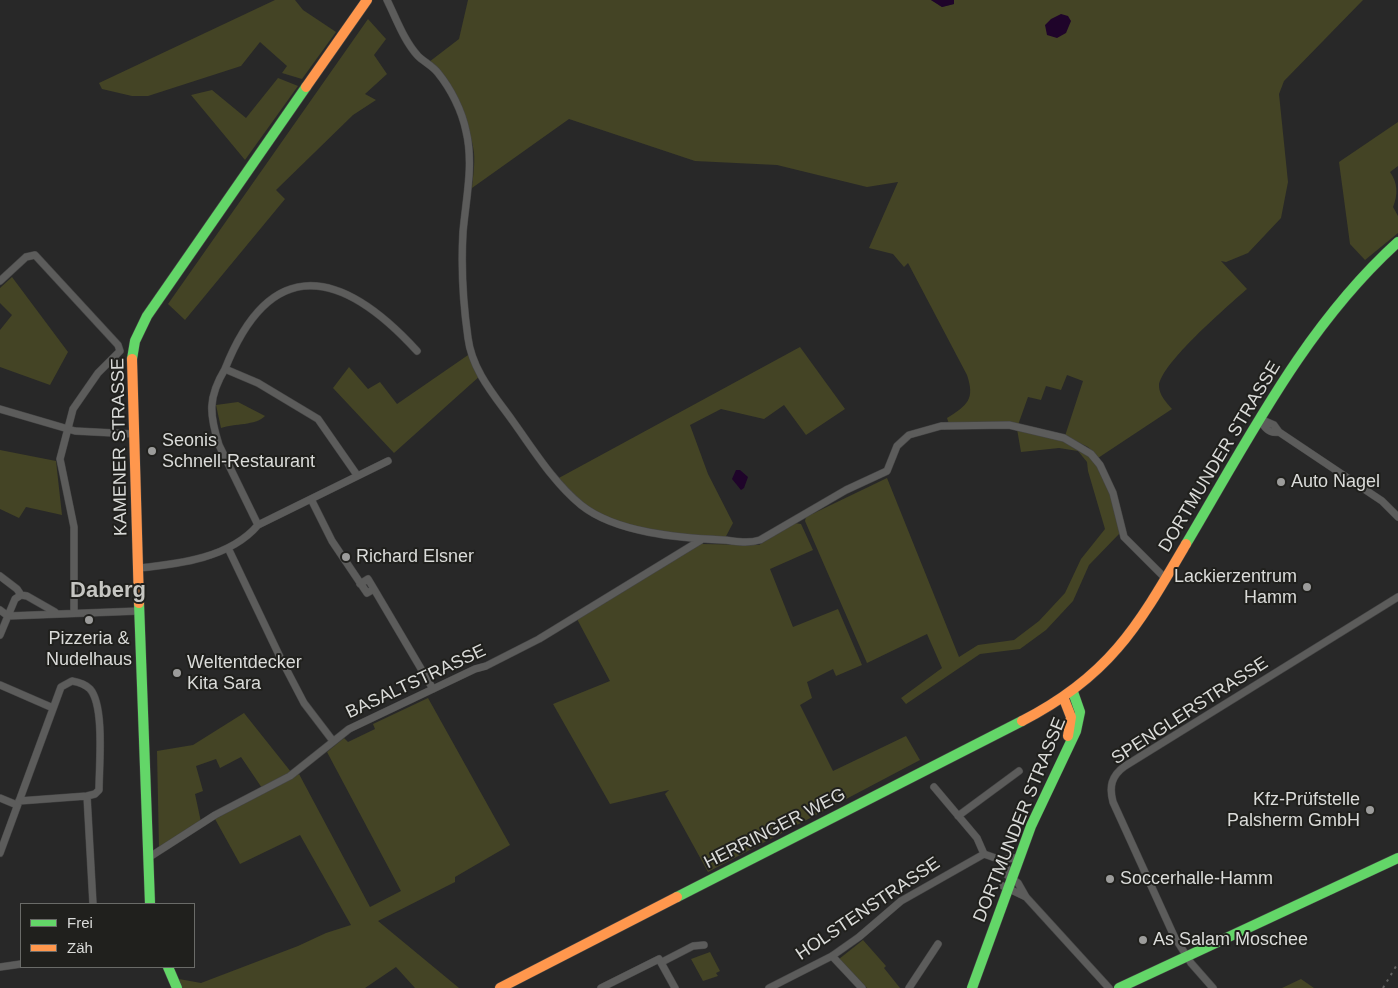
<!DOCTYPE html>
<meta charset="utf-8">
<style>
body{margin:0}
#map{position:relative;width:1398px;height:988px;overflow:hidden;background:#282828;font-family:Arial,sans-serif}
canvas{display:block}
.legend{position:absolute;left:20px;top:903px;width:175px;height:65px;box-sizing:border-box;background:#20201d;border:1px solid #6a6b68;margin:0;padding:6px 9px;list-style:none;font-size:15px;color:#dadbd9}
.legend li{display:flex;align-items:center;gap:10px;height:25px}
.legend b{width:25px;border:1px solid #6a6b68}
</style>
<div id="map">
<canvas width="1398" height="988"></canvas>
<ul class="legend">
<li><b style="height:6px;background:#63d668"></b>Frei</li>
<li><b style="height:6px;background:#ff974d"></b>Zäh</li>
</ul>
</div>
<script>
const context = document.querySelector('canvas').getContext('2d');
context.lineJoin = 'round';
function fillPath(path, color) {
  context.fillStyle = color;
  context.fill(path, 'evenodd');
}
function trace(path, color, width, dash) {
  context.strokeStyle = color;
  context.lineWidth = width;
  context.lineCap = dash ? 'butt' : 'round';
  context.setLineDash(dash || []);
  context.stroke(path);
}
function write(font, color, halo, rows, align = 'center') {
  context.font = font + ' Arial,sans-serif';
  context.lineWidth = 4;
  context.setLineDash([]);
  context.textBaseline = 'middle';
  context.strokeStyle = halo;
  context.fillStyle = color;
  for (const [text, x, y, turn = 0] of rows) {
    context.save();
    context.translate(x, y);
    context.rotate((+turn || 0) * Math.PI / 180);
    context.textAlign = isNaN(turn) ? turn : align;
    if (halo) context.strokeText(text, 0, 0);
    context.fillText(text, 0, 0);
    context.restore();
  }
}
const green = new Path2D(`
 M275 0H295L303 10 336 32 302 79 282 73 287 66 260 42 241 66 148 96H132L102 89 99 83Z
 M468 0H931L942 7 954 4V0H1363L1284 81 1279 94 1288 182 1281 218 1248 253 1226 262 1221 261 1247 289C1229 305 1160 364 1159 386 1159 395 1167 403 1172 409L1098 458 1088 447 1065 436 1083 381 1067 375 1061 390 1046 386 1041 400 1028 397 1018 425 949 424 947 418C968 405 975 399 967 375L908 263 904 267 893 254 869 248 898 182 867 187 777 165 695 161 569 119 472 188C473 177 475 164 474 153 470 117 448 90 429 62L459 39Z
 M368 19 386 39 374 55 387 74 365 94 376 100 353 115 276 190 285 199 185 320 168 304Z
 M278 78 298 86 245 160 191 95 212 90 246 118Z
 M1398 122V166L1390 172C1398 183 1398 195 1393 207L1398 216V233L1365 260 1350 244 1339 162Z
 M12 277 68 352 50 385 0 367V330L12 315 0 303V288Z
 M800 347 845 409 806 435 784 405 764 419 721 409 690 425 708 474 733 523 724 540 644 530 592 512 557 479Z
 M471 353 481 375 394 453 333 388 349 367 368 389 380 382 397 404Z
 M238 402 265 416C255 426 235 423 221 428L216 405Z
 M1017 429C1038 434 1069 437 1086 452 1107 471 1115 506 1120 533L1089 565 1073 601 1046 630 1020 649 980 654 906 704 901 698 942 668 927 634 867 663 805 521 806 517 887 478 959 657 978 645 1014 640 1039 621 1065 593 1081 559 1105 529 1088 471 1087 462 1078 451 1059 448 1021 452Z
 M0 450 56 461 62 515 26 507 19 518 0 509Z
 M794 523 801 524 813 550 770 569 793 627 838 609 862 665 836 676 833 669 807 682 812 698 800 705 833 771 906 736 920 760 708 872 665 794 669 790 610 804 553 704 610 681 577 619 701 544 759 545Z
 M428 698 510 845 455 877V882L378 921 459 988H415L396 967 365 988H182L179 979 201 983 298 946 326 933 351 925 300 835 240 864 215 819 299 774 370 907 401 891 327 752 344 738 348 742 375 729 373 724Z
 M244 713 291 772 262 788 241 757 220 768 216 759 196 766 203 791 195 794 201 822 159 848 157 751 193 745Z
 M863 940 886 966 884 968 900 988H867L839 959Z
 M710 952 720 971 716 973 718 976 703 981 691 959Z
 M1301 979 1314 988H1282Z`);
const water = new Path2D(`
 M931 0H954V4L942 7Z
 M1061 14 1068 16 1071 21 1066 33 1057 38 1047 35 1045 25 1051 19Z
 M736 470H740L748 477 744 488 741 490 732 479Z`);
const street = new Path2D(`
 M387 0C396 18 404 41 418 56 424 62 433 66 438 73 451 89 462 111 466 131 474 164 466 198 463 232 461 267 463 303 468 338 472 370 494 395 512 420 533 449 553 482 581 505 616 533 680 538 723 540 736 541 746 544 760 540L846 490 887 471 897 446 909 435 941 426 1009 425 1064 438 1091 454 1100 465 1113 493 1124 537 1166 579
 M0 281 26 257 35 255 118 345 120 351 98 373 73 409 60 459 74 527V613
 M225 369C271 253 342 269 417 351
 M0 409 75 431 133 434
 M1260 419 1274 425 1279 432 1382 501 1398 517
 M1260 419C1264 428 1269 434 1279 432
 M311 499 332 541 367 593 374 589 433 689
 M258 525 219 445C209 414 208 397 225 369L258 383 318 419 357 475
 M228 548 280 657 304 703 333 741
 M139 568C179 564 230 558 258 525L388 461
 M0 576 17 589 21 595 27 596 55 612
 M360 584 368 579 374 589
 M0 610 8 616 139 611
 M0 635 15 599 21 595
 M0 685 53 708
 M934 787 977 838 984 854 1001 860 1014 858
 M87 796 93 904
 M0 798 17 805
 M958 816 1019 771
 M0 853 61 687 72 681C78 682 85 684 90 689 105 706 99 767 99 790L95 794 87 796 19 801
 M148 858 215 815 290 776 349 729 475 669 486 666 539 639 701 540
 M1001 860 1003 866 1009 870
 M1007 875 1018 883 1026 897 1109 988
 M1003 886 1026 897
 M832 956 862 988
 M662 962 693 946 704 945
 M0 967 21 964
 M601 988 659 959 675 988
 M769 988 832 956 859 937 901 901 984 854
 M909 988 938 944
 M1213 988 1191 963 1174 936 1113 802C1109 787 1111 776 1125 766L1398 597`);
const fast = new Path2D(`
 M132 359 135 341 147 316 306 87
 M1186 544C1249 438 1306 325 1398 242
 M139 603 150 904
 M677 897 1022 721
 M168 967 177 988
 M972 988 1031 826 1076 731 1080 712 1073 692
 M1119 988 1398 858`);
const slow = new Path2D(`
 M306 87 367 0
 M132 359 139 603
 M1064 699 1071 717 1068 736
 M1022 721C1110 676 1138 626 1186 544
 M500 988 677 897`);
const rail = new Path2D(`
 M1383 988 1398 963`);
const markers = [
 [152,451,5,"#9c9c9b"],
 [1281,482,5,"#9c9c9b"],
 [346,557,5,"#9c9c9b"],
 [1307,587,5,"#9c9c9b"],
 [89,620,5,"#9c9c9b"],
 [177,673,5,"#9c9c9b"],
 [1370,810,5,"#9c9c9b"],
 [1110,879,5,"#9c9c9b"],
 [1143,940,5,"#9c9c9b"]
];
const poiNames = [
 ["Seonis",162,441],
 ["Schnell-Restaurant",162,462],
 ["Auto Nagel",1291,482],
 ["Richard Elsner",356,557],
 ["Lackierzentrum",1297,577,"right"],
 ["Hamm",1297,598,"right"],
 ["Pizzeria &",89,639,"center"],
 ["Nudelhaus",89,660,"center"],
 ["Weltentdecker",187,663],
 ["Kita Sara",187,684],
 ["Kfz-Prüfstelle",1360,800,"right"],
 ["Palsherm GmbH",1360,821,"right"],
 ["Soccerhalle-Hamm",1120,879],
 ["As Salam Moschee",1153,940]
];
const streetNames = [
 ["KAMENER STRASSE",120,447,-91],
 ["DORTMUNDER STRASSE",1220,457,-59],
 ["BASALTSTRASSE",416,682,-25],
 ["SPENGLERSTRASSE",1190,711,-33],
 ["DORTMUNDER STRASSE",1020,820,-68],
 ["HERRINGER WEG",775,829,-27],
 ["HOLSTENSTRASSE",868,909,-34]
];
const districtNames = [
 ["Daberg",108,591]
];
fillPath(green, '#444425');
fillPath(water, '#1f042a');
trace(street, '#454545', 8);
trace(fast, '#454545', 11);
trace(slow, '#454545', 11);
trace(street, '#5c5c5b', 7);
trace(fast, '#63d668', 10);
trace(slow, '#ff974d', 10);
trace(rail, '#616160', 2, [2.5, 5]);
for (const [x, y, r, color] of markers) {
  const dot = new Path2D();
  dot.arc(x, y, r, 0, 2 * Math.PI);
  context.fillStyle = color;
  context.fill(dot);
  trace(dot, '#20201d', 2);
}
write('18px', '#dadbd9', '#20201d', poiNames, 'left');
write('18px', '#dadbd9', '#20201d', streetNames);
write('bold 22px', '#c6c6c2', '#20201d', districtNames);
</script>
